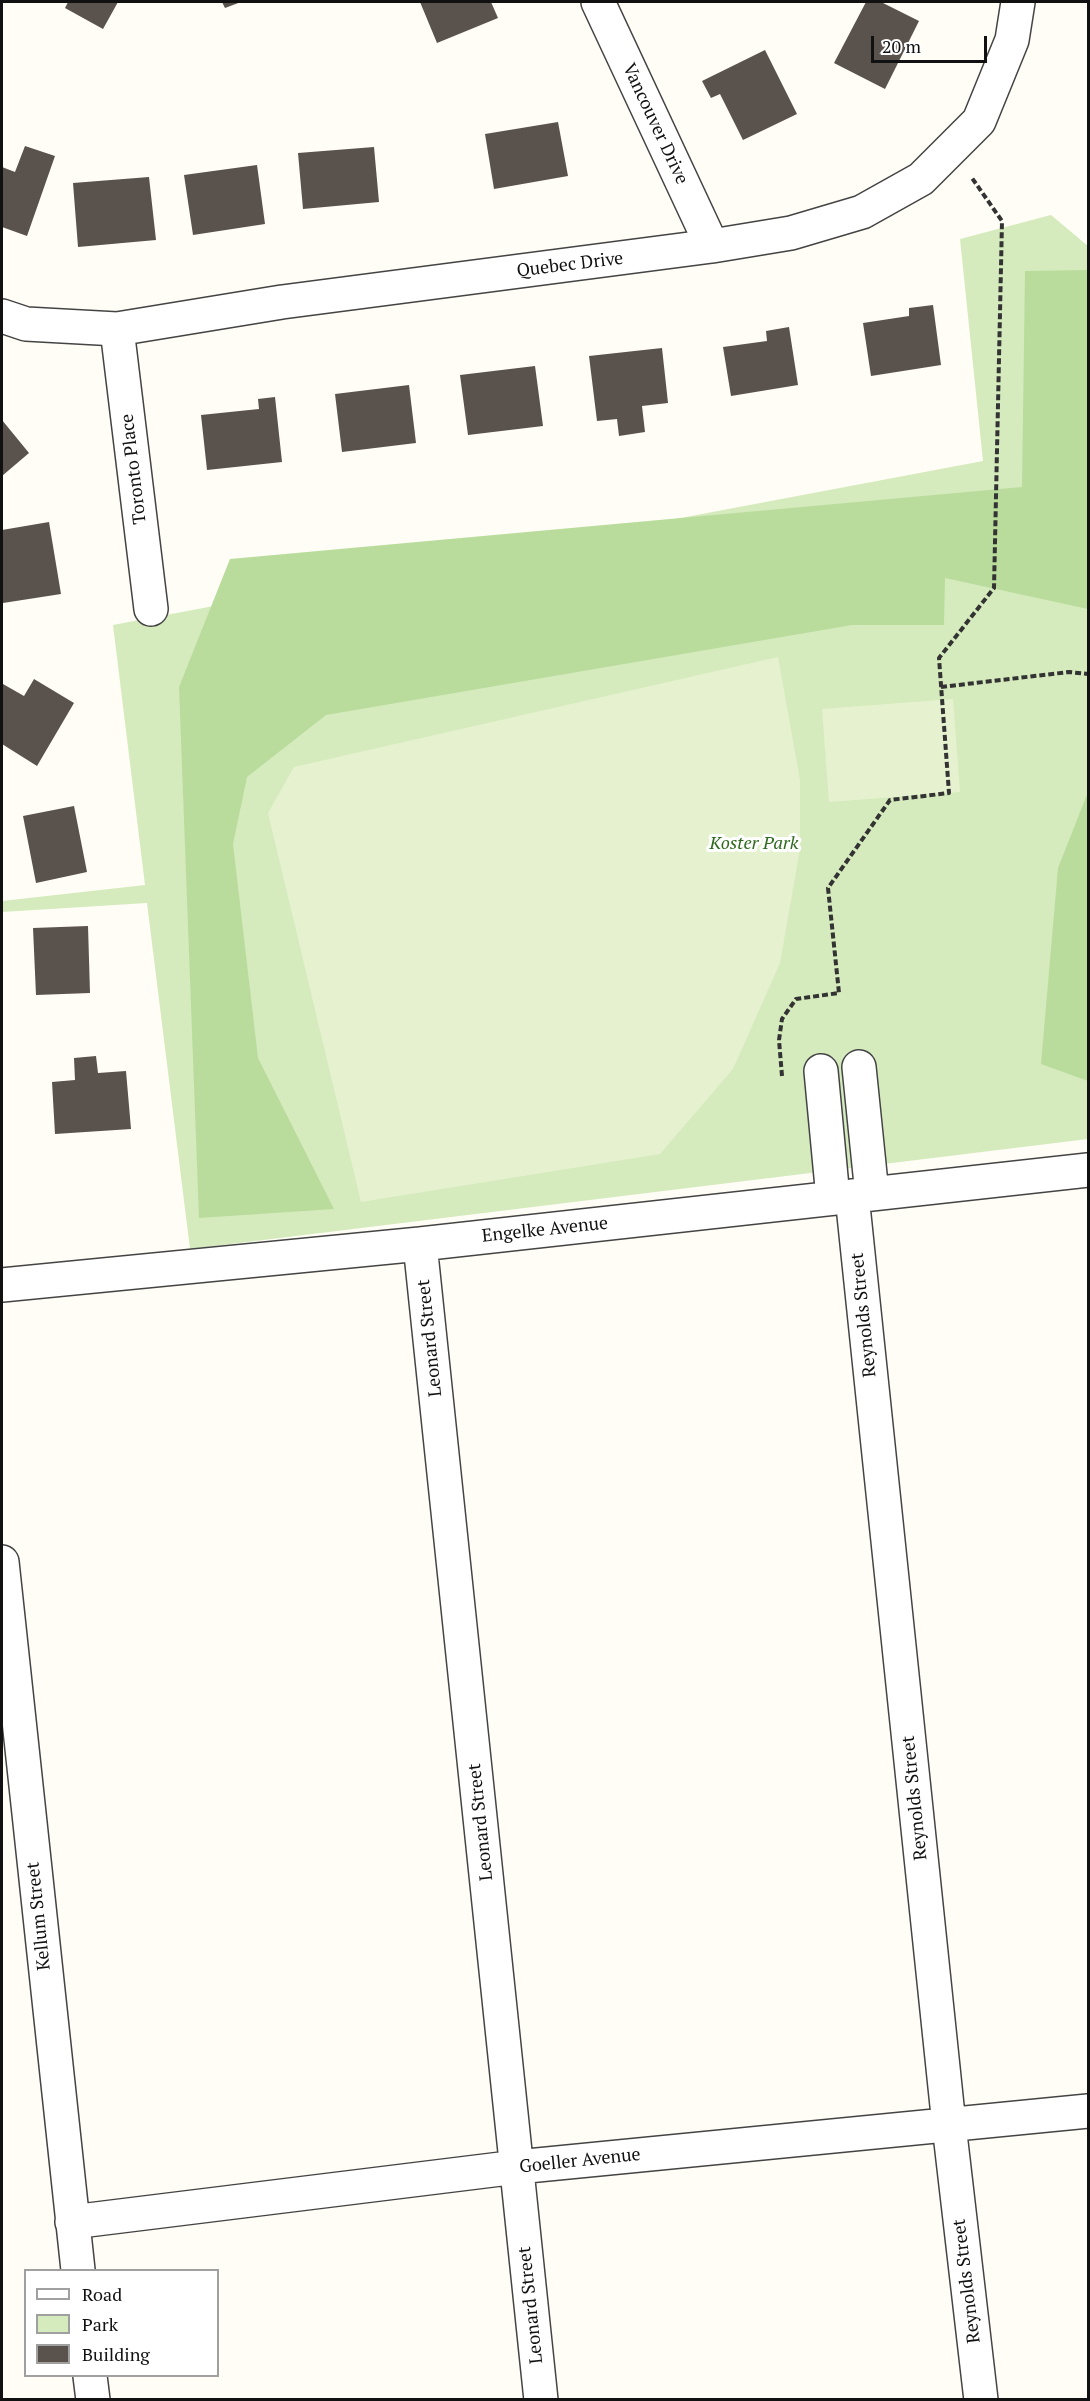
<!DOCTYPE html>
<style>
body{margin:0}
#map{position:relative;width:1090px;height:2401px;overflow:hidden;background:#fffdf5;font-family:"PT Serif",serif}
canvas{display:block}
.frame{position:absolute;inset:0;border:3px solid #111;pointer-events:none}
.legend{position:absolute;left:24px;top:2269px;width:195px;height:108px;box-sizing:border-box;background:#fff;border:2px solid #a0a0a0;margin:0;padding:8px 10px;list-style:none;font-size:18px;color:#111}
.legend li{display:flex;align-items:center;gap:12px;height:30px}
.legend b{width:30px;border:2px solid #a0a0a0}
.scale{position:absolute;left:871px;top:36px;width:116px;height:27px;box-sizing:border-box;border:3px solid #111;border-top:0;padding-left:8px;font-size:18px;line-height:21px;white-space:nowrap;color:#111;-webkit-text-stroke:4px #fff;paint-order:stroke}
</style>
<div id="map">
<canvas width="1090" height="2401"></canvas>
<div class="frame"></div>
<ul class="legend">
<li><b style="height:8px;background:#fff"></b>Road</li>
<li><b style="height:16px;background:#d5ebbd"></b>Park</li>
<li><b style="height:16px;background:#5a524d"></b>Building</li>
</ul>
<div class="scale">20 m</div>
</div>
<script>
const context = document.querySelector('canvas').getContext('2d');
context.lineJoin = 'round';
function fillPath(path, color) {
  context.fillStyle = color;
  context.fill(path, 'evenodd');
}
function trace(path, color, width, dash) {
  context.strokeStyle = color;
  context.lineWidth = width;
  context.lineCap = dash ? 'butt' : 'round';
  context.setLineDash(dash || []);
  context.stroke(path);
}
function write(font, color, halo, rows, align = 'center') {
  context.font = font + ' "PT Serif",serif';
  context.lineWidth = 6;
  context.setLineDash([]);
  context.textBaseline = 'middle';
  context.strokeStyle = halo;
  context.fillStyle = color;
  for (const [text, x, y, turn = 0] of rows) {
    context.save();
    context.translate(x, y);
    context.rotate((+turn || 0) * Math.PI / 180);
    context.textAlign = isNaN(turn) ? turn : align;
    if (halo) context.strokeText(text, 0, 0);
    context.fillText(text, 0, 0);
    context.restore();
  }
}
const green = new Path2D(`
 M1051 215 1088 246V1139L190 1249 147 903 2 912V901L145 885 113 625 983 461 960 239Z`);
const forest = new Path2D(`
 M1088 270V609L945 578 944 625H852L326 715 247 777 233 844 258 1058 334 1209 199 1218 179 687 230 559 1022 487 1025 271Z
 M1088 792V1081L1041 1064 1058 868Z`);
const pitch = new Path2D(`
 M778 657 800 780V849L780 963 733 1069 660 1154 361 1202 268 813 294 767Z
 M953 699 960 792 829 802 822 709Z`);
const building = new Path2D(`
 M68 2H118L103 29 65 8Z
 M222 2H241L225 8Z
 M420 2H491L498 18 437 43Z
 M866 2H881L919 21 885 89 834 63Z
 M765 50 797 114 743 140 720 94 711 98 702 81Z
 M558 122 568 176 494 189 485 134Z
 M25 146 55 156 27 236 2 227V167L15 172Z
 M374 147 379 202 303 209 298 153Z
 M257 165 265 224 193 235 184 175Z
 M149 177 156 240 78 247 73 183Z
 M933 305 941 365 871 376 863 323 909 316V308Z
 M789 327 798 385 731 396 723 347 767 341 766 331Z
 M662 348 668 403 642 406 645 432 619 436 617 419 597 421 589 356Z
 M535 366 543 426 468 435 460 375Z
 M409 385 416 443 342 452 335 394Z
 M275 397 282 462 207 470 201 415 259 409 258 399Z
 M2 420 29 453 2 476Z
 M49 522 61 594 3 603 2 530Z
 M34 679 74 703 37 766 2 744V687L3 684 24 696Z
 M74 806 87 872 36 883 23 816Z
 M88 926 90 993 36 995 33 928Z
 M96 1056 98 1073 126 1071 131 1129 55 1134 52 1082 75 1080 74 1058Z`);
const path = new Path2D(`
 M941 687 1069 672 1088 674
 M782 1076 779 1040 782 1019 796 999 839 993 828 888 890 800 949 793 939 658 994 588 1002 221 972 178`);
const minor = new Path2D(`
 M598 2 712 246
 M2 316 26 324 117 329 282 302 712 246 791 233 862 212 921 179 979 121 1012 40 1018 2
 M117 329 151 609
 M859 1067 872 1194
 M821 1071 833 1198
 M852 1196 949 2125 981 2400
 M420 1244 541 2400
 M2 1285 420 1244 1088 1170
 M2 1562 78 2270
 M72 2222 517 2167 1088 2111
 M90 2376 93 2400`);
const streetNames = [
 ["Vancouver Drive",655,124,65],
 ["Quebec Drive",570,265,-7],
 ["Toronto Place",134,469,-97],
 ["Engelke Avenue",545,1230,-6],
 ["Reynolds Street",864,1315,-96],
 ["Leonard Street",430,1338,-96],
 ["Reynolds Street",915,1798,-96],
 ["Leonard Street",481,1822,-96],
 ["Kellum Street",39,1916,-96],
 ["Goeller Avenue",580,2161,-6],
 ["Reynolds Street",967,2281,-97],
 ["Leonard Street",531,2305,-96]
];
const parkNames = [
 ["Koster Park",754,844]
];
fillPath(green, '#d5ebbd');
fillPath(forest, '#b9dc9c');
fillPath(pitch, '#e6f2cf');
fillPath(building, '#5a524d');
trace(minor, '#444', 36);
trace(path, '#333', 4, [6, 3]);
trace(minor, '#fff', 33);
write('18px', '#111', '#fff', streetNames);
write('italic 18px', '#2f6b1f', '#fff', parkNames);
</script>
